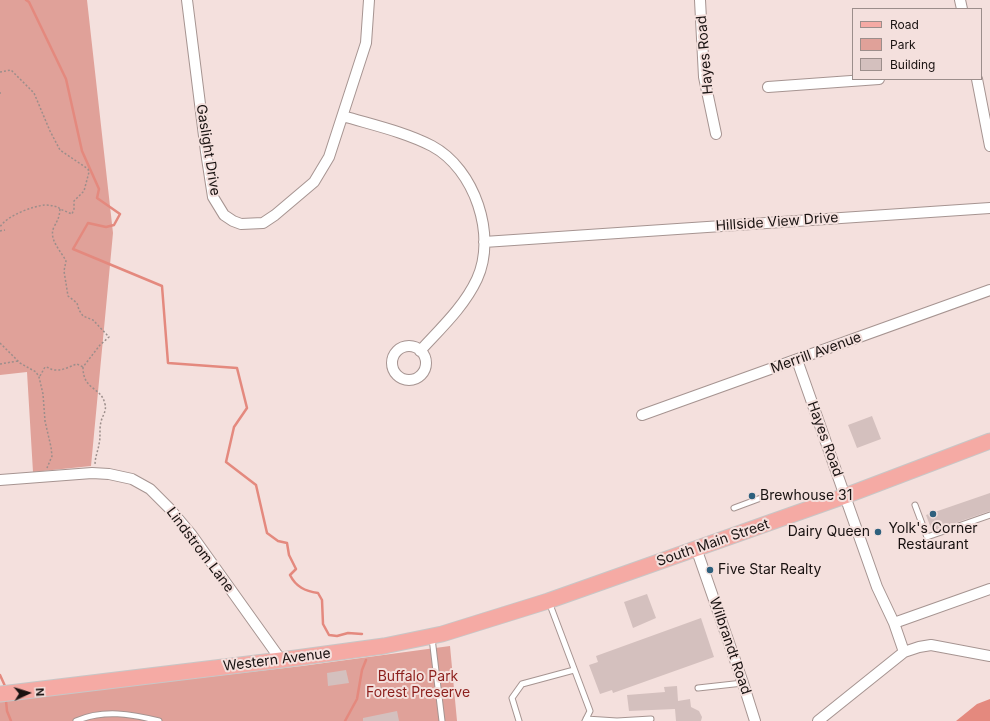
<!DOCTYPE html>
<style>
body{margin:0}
#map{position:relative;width:990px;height:721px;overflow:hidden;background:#f4e0dd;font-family:Inter,sans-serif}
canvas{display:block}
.legend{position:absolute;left:852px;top:8px;width:130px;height:72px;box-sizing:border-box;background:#f4e0dd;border:1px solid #9c8e8b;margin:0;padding:5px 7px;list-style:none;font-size:12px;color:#191211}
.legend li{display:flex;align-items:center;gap:8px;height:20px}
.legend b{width:20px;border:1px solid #9c8e8b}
.north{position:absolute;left:8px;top:673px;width:40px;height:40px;-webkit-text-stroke:3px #f4e0dd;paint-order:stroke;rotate:86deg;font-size:11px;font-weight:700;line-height:16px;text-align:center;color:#191211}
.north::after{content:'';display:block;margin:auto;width:14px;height:18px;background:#191211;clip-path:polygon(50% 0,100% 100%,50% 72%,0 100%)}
</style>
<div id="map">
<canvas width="990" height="721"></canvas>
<ul class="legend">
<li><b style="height:5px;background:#f5aaa4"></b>Road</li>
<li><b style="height:11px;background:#e0a199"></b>Park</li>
<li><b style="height:11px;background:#d4c0be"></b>Building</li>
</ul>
<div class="north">N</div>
</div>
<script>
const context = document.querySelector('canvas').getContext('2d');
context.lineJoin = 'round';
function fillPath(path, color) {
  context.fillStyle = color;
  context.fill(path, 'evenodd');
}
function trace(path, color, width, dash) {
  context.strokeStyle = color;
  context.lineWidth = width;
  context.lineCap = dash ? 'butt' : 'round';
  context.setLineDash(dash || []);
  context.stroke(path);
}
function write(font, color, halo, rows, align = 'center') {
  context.font = font + ' Inter,sans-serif';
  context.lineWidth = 4;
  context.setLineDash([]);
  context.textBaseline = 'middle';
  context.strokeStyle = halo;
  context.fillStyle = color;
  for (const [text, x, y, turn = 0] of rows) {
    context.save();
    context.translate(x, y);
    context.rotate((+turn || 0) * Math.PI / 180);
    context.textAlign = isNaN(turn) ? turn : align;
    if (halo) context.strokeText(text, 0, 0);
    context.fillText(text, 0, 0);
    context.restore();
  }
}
const green = new Path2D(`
 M0 0H87L113 233 91 466 33 472 27 372 0 375Z
 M450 646 457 721H0V702L119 687 302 666Z`);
const water = new Path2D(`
 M990 699V721H956L977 704Z`);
const stream = new Path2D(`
 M26 0 29 2 66 79 82 151 99 189 97 198 120 214 114 225 106 227 88 223 73 249 162 286 168 363 237 368 247 408 234 427 226 462 256 485 267 533 278 541 287 543 289 555 296 569 290 575C296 587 305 591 318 593L322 600 323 624 329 635 337 636 348 633 362 634
 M0 675 5 686
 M6 701 7 711 11 721
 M345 721 357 699 362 670 366 660`);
const building = new Path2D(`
 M872 416 881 439 857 448 848 425Z
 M990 493V511L932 531 926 515Z
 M647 594 656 618 633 628 624 602Z
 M701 618 714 657 613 693 612 690 600 694 589 665 598 662 596 656Z
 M346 670 349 683 328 686 327 673Z
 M677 686 678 701 690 699 691 707 699 711 702 717 701 721H676L675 709 629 711 627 695 665 692 664 687Z
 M397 711 399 721H363V718Z`);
const path = new Path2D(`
 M0 72 11 70 34 93 50 131 60 150 88 169 89 172 84 191 74 201V209L72 214 60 209 58 207C54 206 50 205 45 205 33 206 6 216 0 227
 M0 92V96
 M60 209C59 219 58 219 54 227 48 239 61 251 66 261L64 271 68 296 77 303 79 310 83 316 93 320 109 337 100 345 83 367
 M0 231 5 230
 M0 343 20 363 36 372 39 377 43 394 45 421 51 447 52 456 47 468
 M0 364 18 361
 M83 367C83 391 101 386 105 404 107 411 102 416 101 422 99 429 101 437 99 444 98 451 95 457 95 465
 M40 376 45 367C49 367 51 370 55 370 63 371 70 366 77 364L83 367`);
const lane = new Path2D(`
 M915 505 927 537 990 515
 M734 508 769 495
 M549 602 590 711 585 721
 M432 638 442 721
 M698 688 743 683
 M586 719 617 721
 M76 721C103 709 132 714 159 721
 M519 721 512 698 522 684 574 670
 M617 721 651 719`);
const street = new Path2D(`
 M187 0 206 152 213 197 224 215 233 221 241 224 263 223 275 215 314 182 329 157 366 43 369 0
 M700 0 704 77 716 134
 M960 0 962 9
 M977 79 990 146
 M768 87 879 79
 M343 116C373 125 405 132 432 146 475 169 497 236 477 279 464 307 440 329 420 351
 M484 242 990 208
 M392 363a17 17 0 1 1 34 0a17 17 0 1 1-34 0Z
 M797 360 877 587 894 623 904 652
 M642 415 990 290
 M0 480 92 473 109 474 132 479 150 489 170 509 191 534 281 660
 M696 548 743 683 755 721
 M894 623 990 589
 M818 721 904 652 919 647 931 645 990 656`);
const primary = new Path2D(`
 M0 694 281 660 384 646 442 634 548 601 845 496 990 441`);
const markers = [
 [752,496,4,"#2e607d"],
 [933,514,4,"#2e607d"],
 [878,532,4,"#2e607d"],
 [710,570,4,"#2e607d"]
];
const streetNames = [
 ["Hayes Road",705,55,-95],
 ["Gaslight Drive",208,150,81],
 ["Hillside View Drive",777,222,-4],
 ["Merrill Avenue",816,353,-20],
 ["Hayes Road",825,439,70],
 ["South Main Street",713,543,-19],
 ["Lindstrom Lane",200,550,53],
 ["Wilbrandt Road",730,646,71],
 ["Western Avenue",277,660,-7]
];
const poiNames = [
 ["Brewhouse 31",760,496],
 ["Yolk's Corner",933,529,"center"],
 ["Restaurant",933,545,"center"],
 ["Dairy Queen",870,532,"right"],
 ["Five Star Realty",718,570]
];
const parkNames = [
 ["Buffalo Park",418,677],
 ["Forest Preserve",418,693]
];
fillPath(green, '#e0a199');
fillPath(water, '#e4897e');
trace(stream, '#e4897e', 2.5);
fillPath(building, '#d4c0be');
trace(lane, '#a69491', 7);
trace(street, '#a69491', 12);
trace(primary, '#c8c6c6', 17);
trace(path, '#9c8e8b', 1.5, [2, 2]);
trace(lane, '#fff', 5);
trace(street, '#fff', 10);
trace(primary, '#f5aaa4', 15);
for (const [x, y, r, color] of markers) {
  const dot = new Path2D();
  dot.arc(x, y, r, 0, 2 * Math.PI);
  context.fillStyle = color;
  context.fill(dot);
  trace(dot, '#f4e0dd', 1.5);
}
write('14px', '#191211', '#f4e0dd', streetNames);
write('14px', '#191211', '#f4e0dd', poiNames, 'left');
write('14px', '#8c1f1c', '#f4e0dd', parkNames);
</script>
